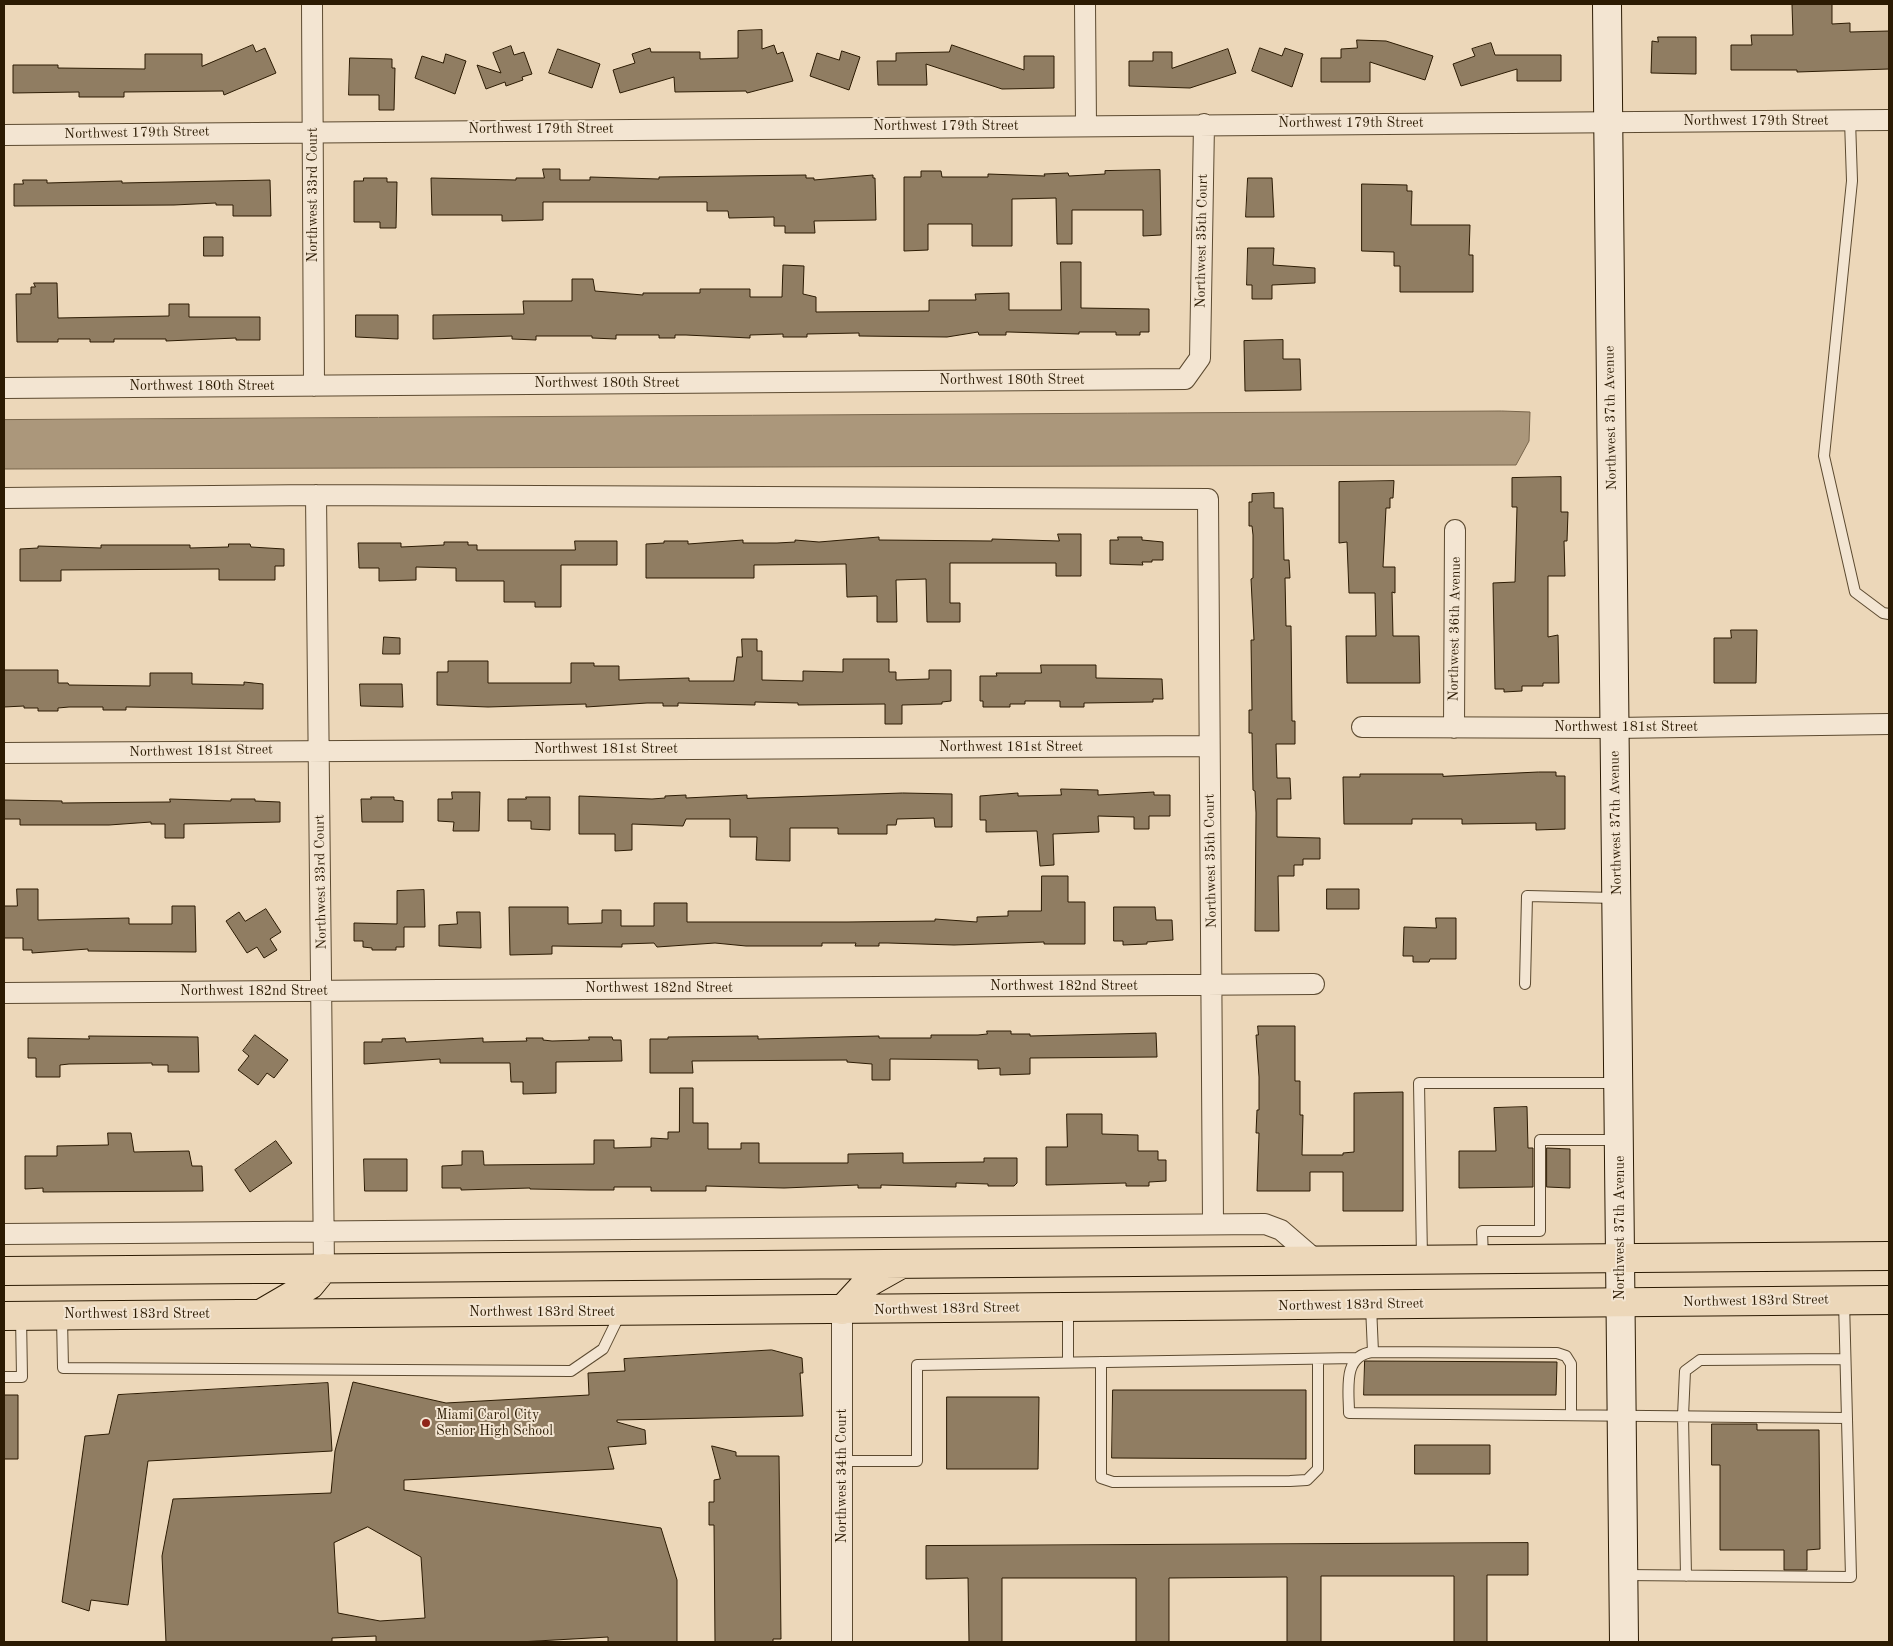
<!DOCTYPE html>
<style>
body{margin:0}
#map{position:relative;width:1893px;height:1646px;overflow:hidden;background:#ecd7b9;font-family:"Old Standard TT",serif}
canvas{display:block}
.frame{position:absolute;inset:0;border:5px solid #2c1b03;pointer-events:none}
</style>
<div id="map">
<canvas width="1893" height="1646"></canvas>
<div class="frame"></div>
</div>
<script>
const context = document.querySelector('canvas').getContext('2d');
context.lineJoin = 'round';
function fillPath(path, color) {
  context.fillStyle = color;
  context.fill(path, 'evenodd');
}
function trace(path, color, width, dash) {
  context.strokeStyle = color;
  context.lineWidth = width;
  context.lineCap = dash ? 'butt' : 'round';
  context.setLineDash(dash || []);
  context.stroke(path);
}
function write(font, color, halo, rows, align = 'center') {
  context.font = font + ' "Old Standard TT",serif';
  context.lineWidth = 4;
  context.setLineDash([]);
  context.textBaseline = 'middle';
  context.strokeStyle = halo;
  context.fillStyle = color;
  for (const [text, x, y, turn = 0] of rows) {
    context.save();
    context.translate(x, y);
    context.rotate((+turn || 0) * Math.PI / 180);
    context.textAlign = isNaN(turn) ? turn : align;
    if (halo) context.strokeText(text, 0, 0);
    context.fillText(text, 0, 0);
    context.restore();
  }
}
const water = new Path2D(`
 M1502 411 1530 412 1529 441 1516 465 4 469V420Z`);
const building = new Path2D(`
 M1832 4V24L1850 23V32L1889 31V69L1797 72V70H1731V45H1752L1751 35H1793L1792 5Z
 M762 30V49L774 45 777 54 783 52 793 81 747 93 746 91 675 92 674 77 620 93 613 70 635 63 632 54 650 48 651 52H700V59L738 58V31Z
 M1658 37H1696V74L1651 73 1652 41 1658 42Z
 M1357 40 1386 41 1433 56 1425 80 1370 62V82H1321V58H1341V49L1357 48Z
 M1491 43 1495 55H1561V81H1517V69L1461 86 1453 64 1475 56 1472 49Z
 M253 45 256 52 265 48 276 73 224 95 223 91 124 92V97H79V92L13 93V65H58V68L145 69V54H202V66Z
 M952 45 1024 70V56H1054V88L1002 89 926 64 927 85H878L877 61H896V53L949 52Z
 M511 46 514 55 524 52 532 74 522 77 523 80 506 86 505 82 486 89 477 65 501 73 493 53Z
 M1260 48 1282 56 1285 48 1303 54 1292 87 1252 71Z
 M558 49 600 64 592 88 549 73Z
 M1228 49 1236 73 1190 88 1129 86V61H1153V52H1172V68Z
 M842 51 860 57 849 90 810 76 817 53 839 60Z
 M446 54 466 61 455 94 415 78 422 56 443 63Z
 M350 58 392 59V68H395L394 110H379V95H349Z
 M543 169H560V180H590V177L659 179V177L806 175V178H814V180L873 175V178H875L876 220 814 221 815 233H785V226H774V217L729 218 728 211H707V202H543V220L502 221V215H432L431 178 516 180V178H544Z
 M1160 170 1161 235 1143 236V210H1072V244H1057L1056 198 1012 199V246H972V224H928V250L904 251V177H921V171H941L942 177H988V174L1045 176 1044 174 1068 173 1069 176 1105 174V171Z
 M364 178H387V182H397L396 228H380V222H354V181H363Z
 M1248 178H1272L1274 217H1246Z
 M23 180H47V183L122 181V183L270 180 271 216H233V205H216V203L174 205 14 206V184H23Z
 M1362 184 1407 185V191H1412L1411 225H1470L1469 255H1473V292H1400V266H1394V252L1362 251Z
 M204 237H223V256H204Z
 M1248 248H1274L1273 265 1315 268V283L1272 285V299H1252V285H1247Z
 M1061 262H1081V308L1149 309V332H1140V335H1116V332H1079V334L1009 332H1006V335H979L978 332 947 337 859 336V333L807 334V337H783V334L750 335V338L686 335H675V338H659V335H616V339L592 338V336H536V340L512 339V336L433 339V315L524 314 523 301H572V279H593L595 291 643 295V293H700V289H750V297H782L783 265 804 266 803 294 816 297V312L929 311V300H976L975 294 1009 293V310H1061Z
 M34 283H57L58 318 169 316V304H189V317H260V340H236V338L166 341V339H114V342H90V339H58V342H17L16 294H31V287H35Z
 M356 315H398V339L356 337Z
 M1283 340V359H1300L1301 390 1245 391 1244 341Z
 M1561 477V512H1568L1567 541H1564L1565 576H1548V637L1558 635 1559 683H1543V686H1522V691L1504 692V689H1495L1493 583 1515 582 1517 507H1512V478Z
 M1394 481 1393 498H1390V508H1386L1383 567H1395V593L1392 592 1393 636H1419L1420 683H1347L1346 636H1376L1375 593H1349L1347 542 1339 543V482Z
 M1274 493V508H1283L1284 560H1289L1290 578H1285L1286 626H1291L1292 721H1295V744H1276L1277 778H1290L1291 799H1277V837L1320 838V859H1303V865H1294V876H1278L1279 931H1255L1256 813 1255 791 1253 790 1252 733H1249V710H1252L1251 640H1254L1251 579 1253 578V535L1252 526H1249V502H1252V494Z
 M1058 534H1081V576H1056V563H950V603H960V622H927L926 579 896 580 897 622H877V596L847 597 846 564 754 565V578H646V544L664 543V541H688V544L743 540V543H777L795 542V540L819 542 879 537V540L992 541V539L1059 541Z
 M1118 537H1142V540L1163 542V560H1152V562H1142L1143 565 1110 564V540H1118Z
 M575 541H617V565H561V607H535V602H504V581H456V568L416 567V580L379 581V568H359L358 543H401V547L444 545V542H468V545H477V550H575Z
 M229 544H250L251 547 284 549V566H275V580H219V569L61 570V581H20V549L38 548V546L101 548V545H190V548L228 547Z
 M1731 630H1757L1756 683H1714V638H1731Z
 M384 637 400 638V654H383Z
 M742 639H757V651H762V680L803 681V671L843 672V659H889V672H896V680L929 679V670H951V701L942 702V704L902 705V724H885V704L798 705V703L755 702V705L678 703V706H663V703H647L586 707V704L488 707 437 705V672H448V661H488V683H571V663H594V666H619V680L689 678V681H734L737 657H742Z
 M1041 665H1096V678L1162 679 1163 699H1153V702L1084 703V707H1060V701H1025V704H1010V707H983V701H980V676H997L996 673H1041Z
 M4 670H58V683H68L69 685 150 686V673H192V684L244 685V682L263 684V709L126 707V710H103V707H69L58 708V711H38V708H24V706L4 707Z
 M360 684H402L403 707 361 706Z
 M1539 772H1556V776H1565V829L1536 830V823L1462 824V819H1412V824H1344L1343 777H1360V774H1443V776Z
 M1061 789 1098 790V795L1154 792V795H1170V816H1149V829H1134V817L1098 816 1099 832 1053 834 1054 865 1040 866 1037 831 986 832V820H980V796L1018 793V796L1061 795Z
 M452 792H480L479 831H453L454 822 438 821V799H452Z
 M903 793 952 794V827H935L934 818 897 819 896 825H887V834H838V828H790V861L756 860 757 837H730V819H686L683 826 632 824V850L615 851V834H579V796L652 799 665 798V796L686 795V798L747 795V798Z
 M371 797H394V800L403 801V822H362L361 799H371Z
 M526 797H550V830L531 829V821H508V799H526Z
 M170 799 231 801V799H255V801L280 802V822L184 824V838H165V824H151V822L109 825H20V819H4V800L62 801V803L170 802Z
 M1042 876H1068V902H1085V944H1044V942L954 945 888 943H879V946H855L856 943H822V946H746L715 943 657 947 654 943 622 944V947L552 946V954L510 955 509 907H568V924L602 923V910H621V926H654V903H687V922H847L935 921V919L977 922V917L1008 916V911H1041Z
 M17 889H38V920L129 918V924H172V906H195L196 952 88 951V949L32 953V950H23V938H4V906H17Z
 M1327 889H1359V909H1327Z
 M424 890 425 927H404V947H396V950H372V948L363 947V941H354V923L397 924V891Z
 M1114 907H1155L1156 920H1172L1173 940 1147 942V944L1123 945V941H1114Z
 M266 909 281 932 270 939 277 950 264 958 257 947 247 953 226 921 239 912 245 921Z
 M457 912H480L481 948 439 946V925L457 924Z
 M1436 918H1456V959H1430L1429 962H1413V956H1403L1404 927 1436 928Z
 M1258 1026H1295V1081H1300V1115H1303L1302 1155H1343V1153L1354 1152V1093L1403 1092V1211H1343V1172H1310V1191H1257L1259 1133H1256L1257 1110H1259V1077L1256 1035H1258Z
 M987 1031H1011V1034H1030V1036L1156 1033 1157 1057 1030 1058V1074L1000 1075V1068L978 1069V1060L890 1059V1080H872V1064L847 1062V1060L692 1061 693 1073H650V1039H668V1037L758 1036V1039L879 1036V1038H931V1035H978L987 1034Z
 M255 1035 288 1060 274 1078 267 1073 258 1085 238 1070 249 1056 243 1051Z
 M89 1036 198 1037 199 1072H168V1065H152V1063L69 1064 60 1065V1077H36V1058H28V1038L89 1039Z
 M589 1037H612L613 1040H621L622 1061 556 1062V1093L523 1094V1082H511L510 1063H440V1059L364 1064V1042H382V1039L405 1038 406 1042 483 1038V1042L527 1041 526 1038H543V1040L552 1041 589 1040Z
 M680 1088H693V1123H708V1149H741V1143H759V1163H848V1154L903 1153V1163L984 1162V1158H1017V1183L1014 1186H988V1184L956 1183V1187L881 1185V1188H858V1185L784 1188 706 1186V1191H651V1187H614V1190H590L530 1189V1188L461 1190V1188H442V1166L462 1165V1151H483L484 1165 594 1164V1140H614V1148L651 1147V1138L668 1139V1132H679Z
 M1527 1107 1528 1148H1533V1187L1459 1188V1151H1496L1494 1108Z
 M1067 1114H1102V1134L1138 1135V1151H1158V1160H1166V1181L1149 1182V1186H1126V1183L1046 1185V1147H1067Z
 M108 1133H131L134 1152 189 1151 192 1166H202L203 1191 43 1192V1188L25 1189V1156H57V1146L108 1145Z
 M276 1141 292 1163 250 1192 235 1170Z
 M1547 1148 1570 1149V1188L1547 1187Z
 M364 1159H407V1191H365Z
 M772 1350 802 1358 803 1373H800L803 1416 617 1420V1422L645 1430 646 1444 608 1447 614 1469 404 1480V1490L661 1528 677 1580V1642H608V1637L519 1642H376V1636L332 1638V1642H166L162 1556 173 1499 331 1493 335 1451 353 1382 446 1403 589 1395 588 1373 625 1371 624 1359ZM368 1527 421 1557 425 1618 380 1621 338 1613 334 1543Z
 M1365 1361 1557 1362 1556 1395H1364Z
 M328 1383 332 1451 148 1461 128 1605 91 1600 89 1611 62 1602 85 1436 109 1434 118 1395Z
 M1113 1390H1306V1459L1112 1458Z
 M4 1395H18V1459H4Z
 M947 1397H1039L1038 1469H947Z
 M1712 1424H1757V1430H1819L1820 1549 1807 1550V1570H1784V1550H1720V1465H1712Z
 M1415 1445H1490V1474H1415Z
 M712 1446 736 1452V1456H779L781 1639H773V1642H715L714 1525H709V1502H714V1480L720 1479Z
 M1528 1543V1575H1487V1642H1454V1576H1321V1642H1287V1577L1169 1578V1642H1136V1578H1002V1642H969L968 1578 926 1579V1546Z`);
const lane = new Path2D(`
 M1850 120 1852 181 1824 456 1855 592 1883 613 1889 614
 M1525 984 1527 896 1616 898
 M1422 1258 1419 1083H1618
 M1483 1259 1482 1231H1540V1140H1619
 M1371 1306 1373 1352
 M1068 1308V1362
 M62 1318 63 1368 571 1371 603 1349 621 1312
 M1101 1362V1478L1113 1482 1290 1481 1307 1480 1318 1469V1359
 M4 1377H22L21 1316
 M1571 1415V1364L1566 1356 1557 1353 1373 1352C1342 1355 1349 1390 1349 1413L1847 1418
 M842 1461H917V1365L1357 1358
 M1624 1575 1851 1577 1844 1301
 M1686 1576 1683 1416 1685 1371 1700 1360 1845 1359`);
const street = new Path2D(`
 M312 4 314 386
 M1085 4 1086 125
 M4 135 1889 120
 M4 388 1185 379 1200 358 1204 124
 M316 495 324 1268
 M4 498 316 495 1208 499 1213 1223
 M1362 727 1615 728 1889 724
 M1454 728 1455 530
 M4 753 1209 746
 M4 993 1314 984
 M4 1234 1265 1224 1281 1230 1317 1261
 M842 1642V1310`);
const secondary = new Path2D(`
 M1607 4 1624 1642`);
const primary = new Path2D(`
 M4 1271 1889 1256
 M842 1310 866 1284 898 1266
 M262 1313 310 1285 324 1268
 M4 1316 1889 1300`);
const markers = [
 [426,1423,5,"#8f2418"]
];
const streetNames = [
 ["Northwest 179th Street",1756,121],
 ["Northwest 179th Street",1351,123],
 ["Northwest 179th Street",946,126],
 ["Northwest 179th Street",541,129],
 ["Northwest 179th Street",137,133,-1],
 ["Northwest 33rd Court",313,195,-90],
 ["Northwest 35th Court",1202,241,-89],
 ["Northwest 180th Street",1012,380],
 ["Northwest 180th Street",607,383],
 ["Northwest 180th Street",202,386],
 ["Northwest 37th Avenue",1611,418,-91],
 ["Northwest 36th Avenue",1455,629,-89],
 ["Northwest 181st Street",1626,727],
 ["Northwest 181st Street",1011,747],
 ["Northwest 181st Street",606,749],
 ["Northwest 181st Street",201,751,-1],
 ["Northwest 37th Avenue",1616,823,-91],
 ["Northwest 35th Court",1211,861,-91],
 ["Northwest 33rd Court",321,882,-91],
 ["Northwest 182nd Street",1064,986],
 ["Northwest 182nd Street",659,988],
 ["Northwest 182nd Street",254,991],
 ["Northwest 37th Avenue",1620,1228,-90],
 ["Northwest 183rd Street",1756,1301,-1],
 ["Northwest 183rd Street",1351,1305,-1],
 ["Northwest 183rd Street",947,1309,-1],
 ["Northwest 183rd Street",542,1312],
 ["Northwest 183rd Street",137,1314],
 ["Northwest 34th Court",842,1476,-90]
];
const poiNames = [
 ["Miami Carol City",436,1415],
 ["Senior High School",436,1431]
];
fillPath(water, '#ab977b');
trace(water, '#78654b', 1);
fillPath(building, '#907d62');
trace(building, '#2c1b03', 1);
trace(lane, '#5c4a30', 12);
trace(street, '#5c4a30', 22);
trace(secondary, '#2c1b03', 30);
trace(primary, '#2c1b03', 30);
trace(lane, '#f3e5d2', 10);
trace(street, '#f3e5d2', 20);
trace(secondary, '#f3e5d2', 28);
trace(primary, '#ecd7b9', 28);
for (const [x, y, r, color] of markers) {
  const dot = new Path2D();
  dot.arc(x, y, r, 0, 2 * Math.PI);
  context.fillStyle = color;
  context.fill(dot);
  trace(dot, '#f3e5d2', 2);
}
write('14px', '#2c1b03', '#f3e5d2', streetNames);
write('14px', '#2c1b03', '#f3e5d2', poiNames, 'left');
</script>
